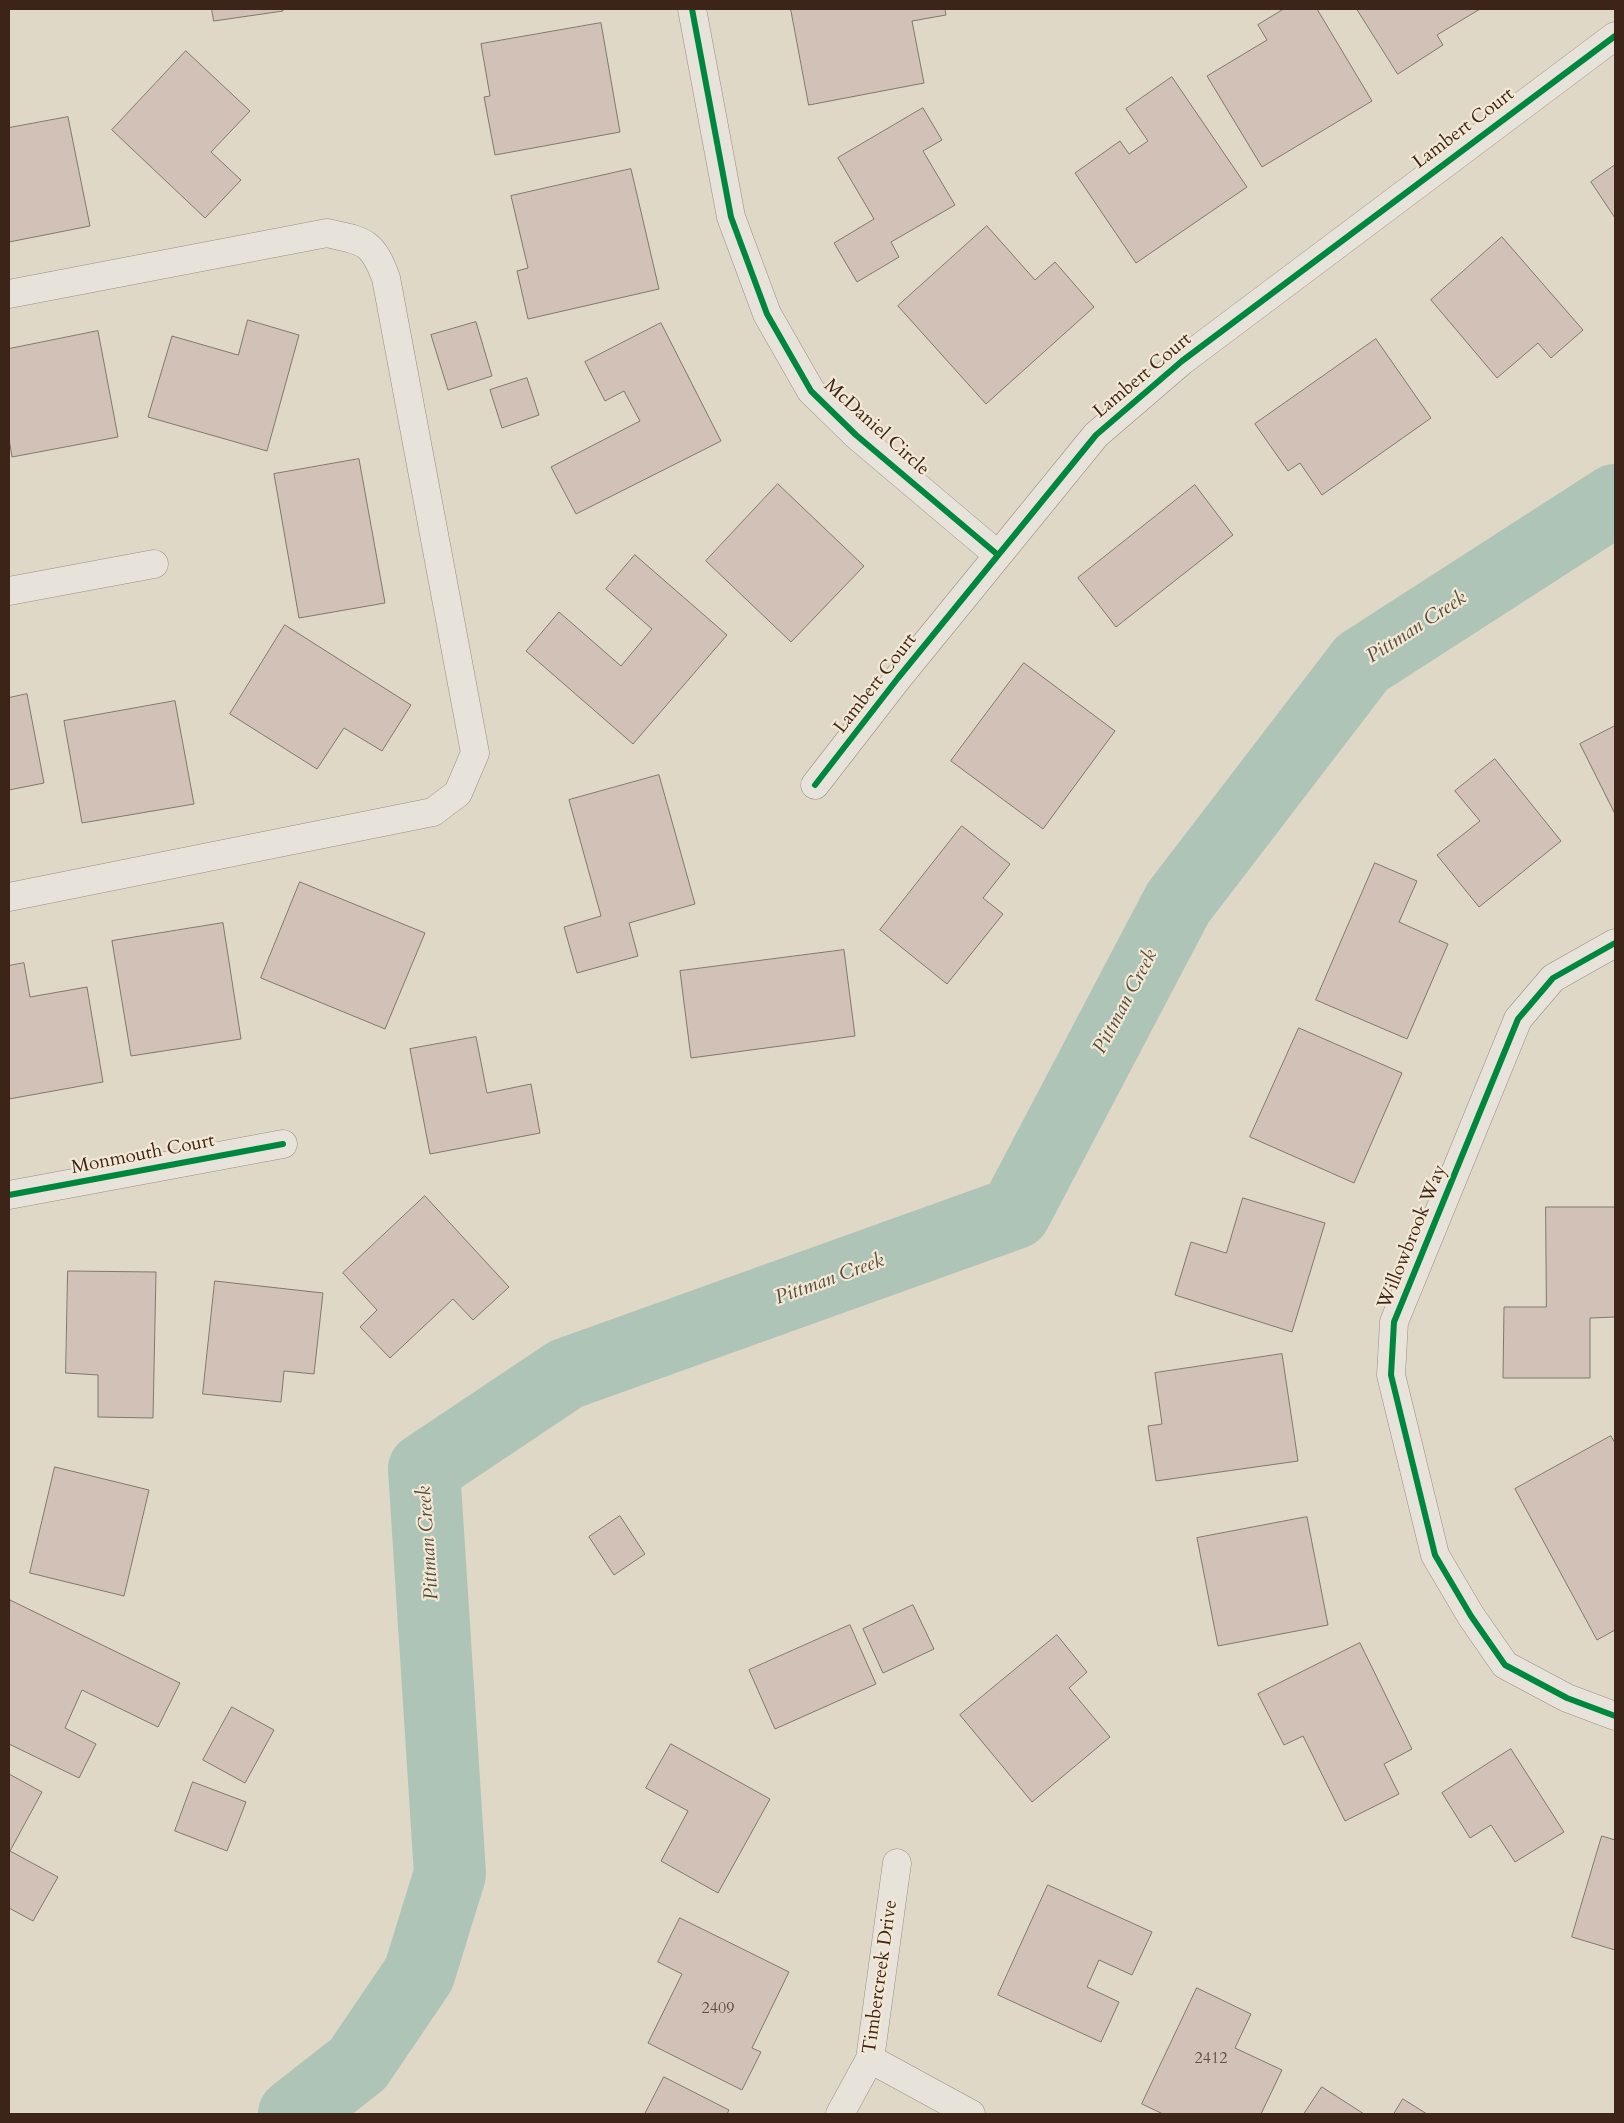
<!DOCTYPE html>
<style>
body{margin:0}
#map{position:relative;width:1624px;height:2123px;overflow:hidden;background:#e0d8c6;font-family:Cardo,serif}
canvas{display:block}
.frame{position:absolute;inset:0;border:10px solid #3d2419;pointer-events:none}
</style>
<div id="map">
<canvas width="1624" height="2123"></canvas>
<div class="frame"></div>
</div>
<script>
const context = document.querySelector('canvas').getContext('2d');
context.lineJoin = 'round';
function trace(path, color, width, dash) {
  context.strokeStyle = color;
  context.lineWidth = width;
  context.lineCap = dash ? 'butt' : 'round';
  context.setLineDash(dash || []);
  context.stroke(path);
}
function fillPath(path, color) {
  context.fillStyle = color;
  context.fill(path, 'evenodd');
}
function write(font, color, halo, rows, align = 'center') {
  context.font = font + ' Cardo,serif';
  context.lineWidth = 4.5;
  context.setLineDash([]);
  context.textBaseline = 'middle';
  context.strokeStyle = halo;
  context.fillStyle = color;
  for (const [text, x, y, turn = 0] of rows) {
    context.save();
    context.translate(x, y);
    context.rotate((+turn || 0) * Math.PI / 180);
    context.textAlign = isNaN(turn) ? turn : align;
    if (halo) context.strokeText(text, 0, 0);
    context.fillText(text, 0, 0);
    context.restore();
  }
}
const river = new Path2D(`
 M294 2114 358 2064 419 1974 450 1874 424 1469 566 1374 1015 1213 1178 903 1362 663 1615 500`);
const building = new Path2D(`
 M212 9H283V11L214 21Z
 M791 9H945L946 15 912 21 924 83 809 105Z
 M1284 9H1317L1372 101 1262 167 1207 76 1267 40 1258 25Z
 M1357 9H1480L1437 35 1443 45 1398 74Z
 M601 23 620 132 495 155 484 97 490 96 481 44Z
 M186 51 250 111 211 152 241 180 205 218 112 130Z
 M1172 77 1247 187 1136 263 1075 173 1120 141 1129 154 1148 141 1126 109Z
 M923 108 942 140 923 151 955 205 891 242 899 257 857 282 834 243 874 219 838 158Z
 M68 117 90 226 9 242V128Z
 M1615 165V218L1591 182Z
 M631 169 659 289 528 319 517 271 528 268 511 196Z
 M987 226 1035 280 1055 262 1094 307 986 404 898 306Z
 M1502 237 1583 330 1551 358 1538 343 1497 378 1431 300Z
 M248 320 299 335 267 451 148 417 172 336 238 355Z
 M476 322 492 376 448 390 431 335Z
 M661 323 721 441 576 514 551 467 640 421 624 391 605 401 585 362Z
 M98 331 118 437 12 457 9 439V349Z
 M1376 339 1431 418 1322 495 1300 463 1288 471 1255 424Z
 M527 378 539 415 502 428 490 390Z
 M359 459 385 603 299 618 274 474Z
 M778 484 864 566 791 642 706 561Z
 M1195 485 1233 535 1116 627 1078 578Z
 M635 555 727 635 633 744 526 651 559 612 621 666 652 629 606 589Z
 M285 625 411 705 382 751 344 728 317 769 230 714Z
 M1024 663 1115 731 1043 829 951 761Z
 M27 694 44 783 9 790V698Z
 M175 701 194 804 82 823 64 721Z
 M1615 726V814L1580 744Z
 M1495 759 1561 841 1479 907 1437 855 1480 821 1455 791Z
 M659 775 695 904 629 923 638 956 577 973 564 927 601 916 569 800Z
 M962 826 1010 864 983 898 1003 914 947 984 880 930Z
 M1375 863 1417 881 1399 922 1448 944 1407 1039 1316 1000Z
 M300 882 425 933 385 1029 261 978Z
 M223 923 241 1039 131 1056 112 941Z
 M844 950 855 1036 691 1058 680 971Z
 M24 963 30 997 87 987 103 1082 9 1099V966Z
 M1299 1028 1402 1073 1354 1183 1250 1137Z
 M476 1037 487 1093 531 1084 540 1133 430 1154 410 1049Z
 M425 1196 509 1287 473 1320 453 1299 390 1358 360 1327 377 1310 343 1273Z
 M1243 1198 1325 1223 1292 1332 1175 1295 1191 1242 1226 1253Z
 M1546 1207H1615V1317L1590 1318V1378H1503L1504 1307H1546Z
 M68 1271 156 1272 153 1418 98 1417V1375L66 1373Z
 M215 1281 323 1293 314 1374 284 1371 281 1402 203 1394Z
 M1282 1354 1298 1461 1156 1481 1148 1426 1162 1424 1155 1373Z
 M1611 1436 1615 1443V1630L1597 1640 1515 1489Z
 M55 1467 149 1490 124 1596 30 1573Z
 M620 1516 645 1554 614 1575 589 1537Z
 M1307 1517 1328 1625 1218 1646 1197 1538Z
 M10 1600 180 1683 158 1727 82 1690 65 1728 96 1744 79 1778 9 1744Z
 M913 1605 934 1649 883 1673 863 1629Z
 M850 1625 876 1684 775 1729 749 1670Z
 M1057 1635 1087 1672 1069 1688 1110 1737 1032 1802 960 1715Z
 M1360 1643 1412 1749 1384 1764 1399 1794 1345 1821 1303 1736 1284 1745 1258 1694Z
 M232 1707 274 1730 245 1783 203 1760Z
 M671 1744 770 1799 718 1893 661 1861 688 1811 646 1788Z
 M1511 1749 1564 1832 1515 1862 1491 1825 1470 1838 1442 1793Z
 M9 1774 42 1792 10 1851 58 1877 33 1921 9 1908Z
 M193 1782 246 1802 227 1851 175 1831Z
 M1602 1836 1615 1840V1950L1572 1937Z
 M1048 1885 1152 1932 1132 1975 1099 1960 1087 1987 1119 2002 1101 2042 998 1995Z
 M680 1918 789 1972 752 2048 761 2052 742 2090 648 2043 682 1974 658 1962Z
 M1197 1988 1251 2014 1235 2048 1282 2070 1261 2114H1163L1142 2104Z
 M664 2077 729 2110 727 2114H645Z
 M1322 2087 1364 2114H1304Z
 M1403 2099 1427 2114H1394Z`);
const minor = new Path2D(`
 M692 9 731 217 767 314 811 391 856 435 998 555
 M9 294 327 233C363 241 372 240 386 278L475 753 458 793 433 812 9 897
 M9 591 154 564
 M815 785 898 678 1096 435 1182 361 1615 36
 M1615 943 1553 978 1518 1019 1394 1322 1391 1375 1435 1555 1471 1616 1505 1665 1567 1698 1615 1716
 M9 1195 283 1144
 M870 2059 971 2114
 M840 2114 870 2059 897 1863`);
const cycleway = new Path2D(`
 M692 9 731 217 767 314 811 391 856 435 998 555
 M815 785 898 678 1096 435 1182 361 1615 36
 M1615 943 1553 978 1518 1019 1394 1322 1391 1375 1435 1555 1471 1616 1505 1665 1567 1698 1615 1716
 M9 1195 283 1144`);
const numberNames = [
 ["2409",718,2009],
 ["2412",1211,2059]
];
const streetNames = [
 ["Lambert Court",1464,129,-37],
 ["Lambert Court",1143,376,-40],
 ["McDaniel Circle",876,428,42],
 ["Lambert Court",876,684,-52],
 ["Monmouth Court",143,1155,-11],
 ["Willowbrook Way",1413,1237,-68],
 ["Timbercreek Drive",881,1977,-82]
];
const waterNames = [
 ["Pittman Creek",1417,628,-33],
 ["Pittman Creek",1126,1002,-62],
 ["Pittman Creek",830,1280,-20],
 ["Pittman Creek",429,1543,-94]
];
trace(river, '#aec4b7', 72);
fillPath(building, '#d2c1b6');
trace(building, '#80786d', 1);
trace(minor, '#978f84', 29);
trace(minor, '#e7e2da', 28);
trace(cycleway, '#00873e', 6);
write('16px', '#624b40', null, numberNames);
write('19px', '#3d2419', '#f2e8d3', streetNames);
write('italic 20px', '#544a3f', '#f2e8d3', waterNames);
</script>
